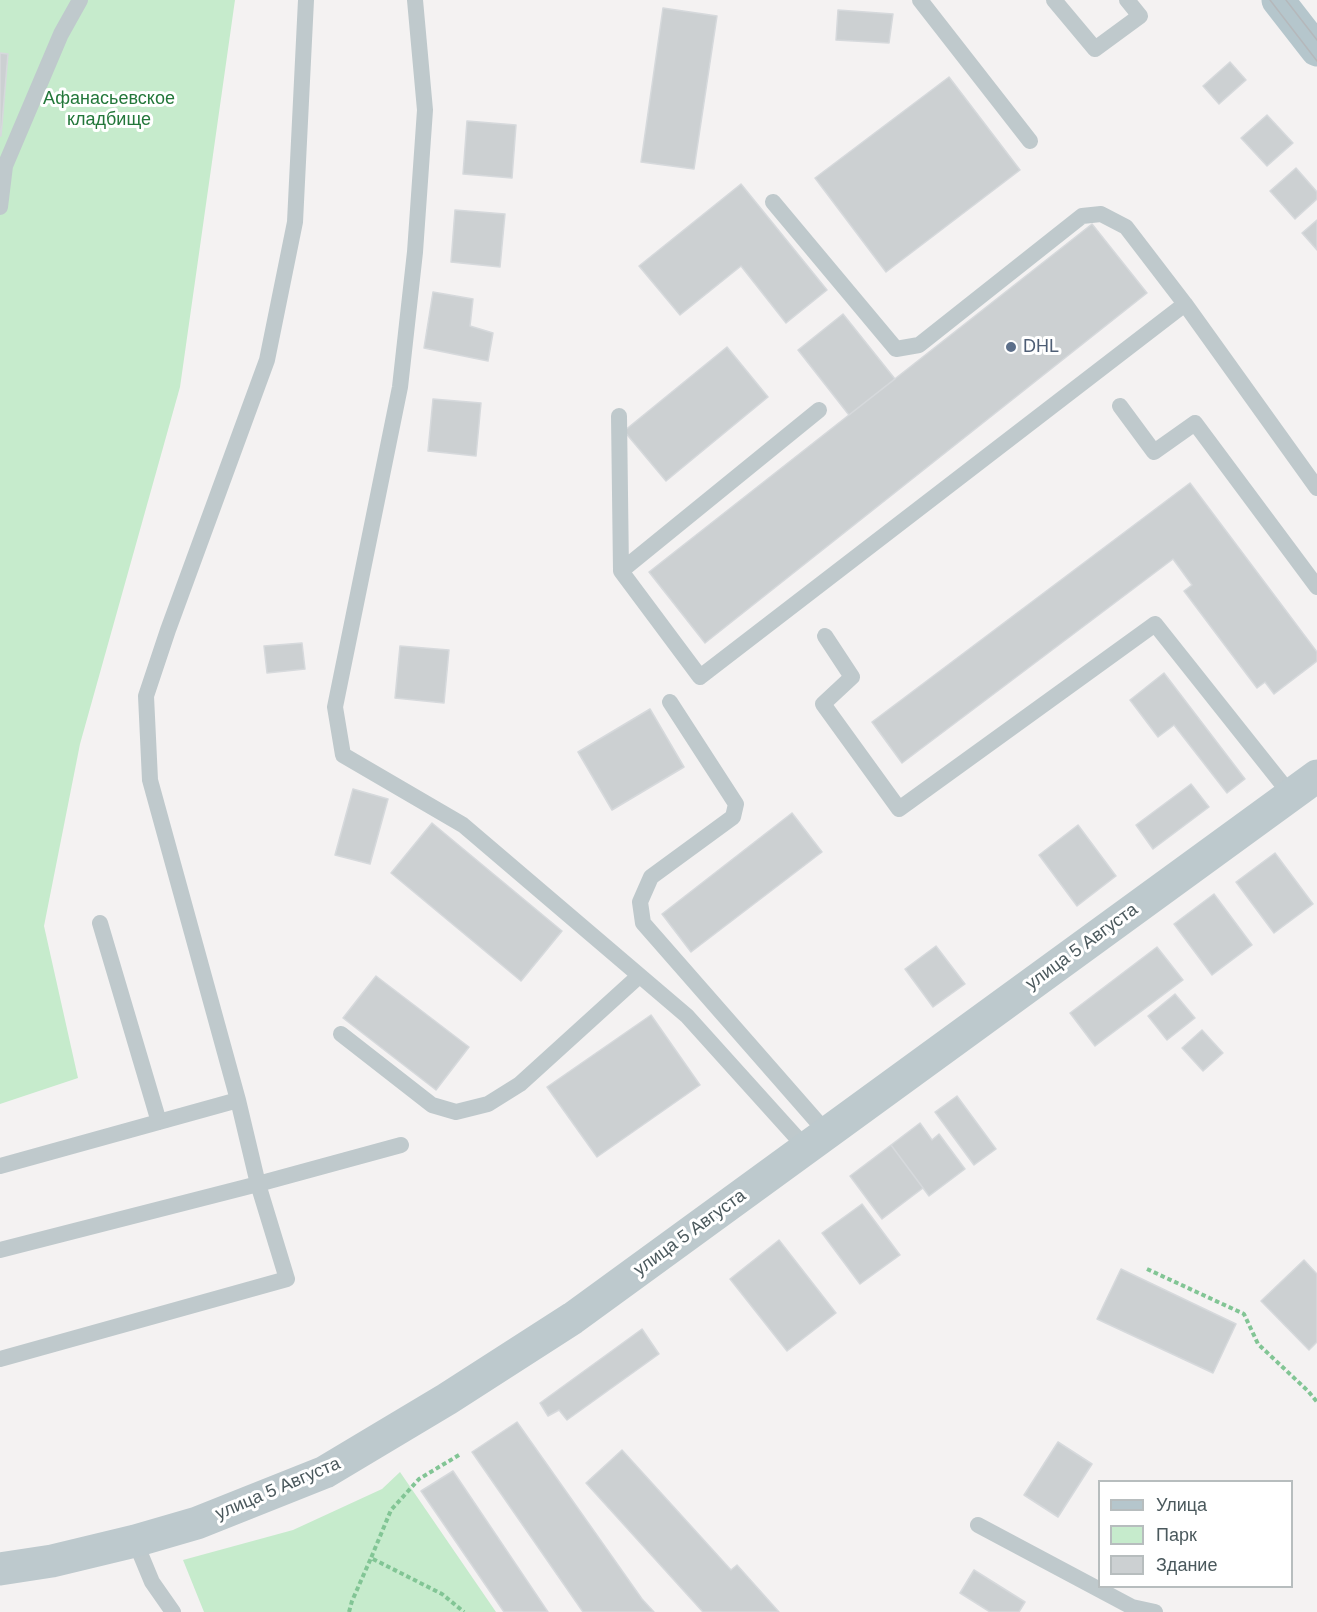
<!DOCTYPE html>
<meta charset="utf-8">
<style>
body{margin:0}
#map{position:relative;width:1317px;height:1612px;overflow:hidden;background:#f4f2f2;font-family:Arial,sans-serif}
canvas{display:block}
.legend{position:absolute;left:1098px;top:1480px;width:195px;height:108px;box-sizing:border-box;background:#fff;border:2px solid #b7bdbe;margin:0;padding:8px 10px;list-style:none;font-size:18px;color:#4b595d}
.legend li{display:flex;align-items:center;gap:12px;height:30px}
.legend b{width:30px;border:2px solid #b7bdbe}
</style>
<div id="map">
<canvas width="1317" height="1612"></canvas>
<ul class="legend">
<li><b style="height:8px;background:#b5c6cc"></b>Улица</li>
<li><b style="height:16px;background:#c6ebcc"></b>Парк</li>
<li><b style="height:16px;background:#ccd0d2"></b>Здание</li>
</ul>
</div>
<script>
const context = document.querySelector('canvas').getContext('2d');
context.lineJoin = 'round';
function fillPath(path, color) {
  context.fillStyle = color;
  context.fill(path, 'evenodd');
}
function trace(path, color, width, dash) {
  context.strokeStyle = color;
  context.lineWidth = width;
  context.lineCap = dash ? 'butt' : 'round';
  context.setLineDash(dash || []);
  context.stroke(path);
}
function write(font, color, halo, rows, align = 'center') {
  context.font = font + ' Arial,sans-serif';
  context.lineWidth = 6;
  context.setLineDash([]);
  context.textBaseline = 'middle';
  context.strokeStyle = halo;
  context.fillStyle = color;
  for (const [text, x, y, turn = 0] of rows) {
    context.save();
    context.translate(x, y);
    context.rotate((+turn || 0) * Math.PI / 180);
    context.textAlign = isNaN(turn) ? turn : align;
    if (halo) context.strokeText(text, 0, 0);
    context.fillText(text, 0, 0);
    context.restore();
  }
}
const green = new Path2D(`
 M0 0H235L180 387 80 744 44 926 78 1078 0 1104Z
 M400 1472 496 1612H204L183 1560 293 1530 382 1489Z`);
const building = new Path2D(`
 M663 8 717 16 694 169 641 162Z
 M838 10 893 14 889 43 836 40Z
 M0 53 8 54 1 136H0Z
 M1230 62 1246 80 1219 104 1203 86Z
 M949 77 1020 170 886 272 815 178Z
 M1267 115 1293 143 1267 166 1241 138Z
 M467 121 516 125 512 178 463 174Z
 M1296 168 1317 192V199L1295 219 1270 191Z
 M741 184 827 290 786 323 741 266 680 315 639 266Z
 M455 210 505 214 500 267 451 262Z
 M1317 220V250L1302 233Z
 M1092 224 1147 293 705 643 649 572Z
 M433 292 473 299 470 326 493 333 488 361 424 348Z
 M843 314 895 379 849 415 798 350Z
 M727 347 768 397 666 481 624 431Z
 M433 399 481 403 476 456 428 451Z
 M1190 483 1317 652V661L1274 694 1265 682 1257 688 1184 591 1192 585 1173 559 902 763 872 722Z
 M302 643 305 669 267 673 264 646Z
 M400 646 449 650 444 703 395 698Z
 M1164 673 1245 779 1227 793 1174 725 1158 737 1130 700Z
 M650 709 684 767 612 810 578 752Z
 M1191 784 1209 807 1153 849 1136 825Z
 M353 789 388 799 370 864 335 855Z
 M792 813 822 852 691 952 662 914Z
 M432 823 562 931 521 981 391 873Z
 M1078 825 1116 876 1077 906 1039 855Z
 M1275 853 1313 904 1274 933 1236 882Z
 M1214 894 1252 945 1212 975 1174 924Z
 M936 946 965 984 933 1007 905 969Z
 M1157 947 1183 980 1095 1046 1070 1013Z
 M376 976 469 1047 436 1090 343 1018Z
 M1175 994 1195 1018 1167 1040 1148 1016Z
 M651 1015 700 1085 597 1157 547 1087Z
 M1202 1030 1223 1053 1203 1071 1182 1048Z
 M957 1096 996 1149 974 1165 935 1112Z
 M920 1123 932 1140 939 1134 965 1169 929 1196 891 1145Z
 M891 1145 923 1188 882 1219 850 1176Z
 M862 1204 900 1255 860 1284 822 1233Z
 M779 1240 836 1313 787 1351 730 1279Z
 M1304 1260 1317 1274V1342L1309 1350 1261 1301Z
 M1121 1269 1236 1324 1213 1373 1097 1319Z
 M642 1329 659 1354 567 1420 559 1410 548 1416 540 1403Z
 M517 1422 642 1599 654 1612H583L472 1452Z
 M1058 1442 1092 1464 1058 1517 1024 1495Z
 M622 1450 731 1570 737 1565 779 1612H703L586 1483Z
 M453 1471 548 1612H504L421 1491Z
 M974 1570 1025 1602 1019 1612H990L960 1593Z`);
const path = new Path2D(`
 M1147 1269 1244 1314 1258 1344 1308 1391 1317 1402
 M459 1455 419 1479 391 1510 371 1558 442 1594 464 1612
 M349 1612 352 1601 371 1558`);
const lane = new Path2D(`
 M415 0 425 110 415 252 400 387 335 707 343 755 463 825 687 1016 806 1148
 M920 0 1030 141
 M1054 0 1095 49 1140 16 1127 0
 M773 202 896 349 919 345 1082 216 1101 214 1126 227 1185 304
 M0 207 5 166 61 34 80 0
 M1120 406 1154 452 1195 423 1317 587
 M819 410 621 571 700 677 1185 304 1317 488
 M619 416 621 571
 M825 636 852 677 823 704 899 809 1155 624 1291 795
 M670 702 736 804 733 817 651 877 640 902 643 923 827 1133
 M100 923 159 1122
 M341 1034 432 1105 456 1112 488 1104 520 1084 639 976
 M0 1166 238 1100 150 780 146 696 168 630 267 360 295 222 306 0
 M0 1250 258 1184 238 1100
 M0 1359 287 1279 258 1184 401 1145
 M978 1525 1132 1607 1155 1612
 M135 1541 152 1582 173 1612`);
const secondary = new Path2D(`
 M0 1569 52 1561 135 1541 197 1523 325 1472 447 1399 573 1318 1317 776`);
const primary = new Path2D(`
 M1278 0 1317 50`);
const tram = new Path2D(`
 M1270 0 1317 61
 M1286 0 1317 40`);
const markers = [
 [1011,347,6,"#5c6f8a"]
];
const parkNames = [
 ["Афанасьевское",109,99],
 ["кладбище",109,120]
];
const serviceNames = [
 ["DHL",1023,347]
];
const streetNames = [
 ["улица 5 Августа",1082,947,-36],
 ["улица 5 Августа",690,1233,-36],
 ["улица 5 Августа",278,1489,-23]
];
fillPath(green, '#c6ebcc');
fillPath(building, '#ccd0d2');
trace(building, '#d6d9dc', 1.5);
trace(path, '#82c595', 4, [4.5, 3]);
trace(lane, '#bfc9cc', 16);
trace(secondary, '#bdc9cd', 33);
trace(primary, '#b5c6cc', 33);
trace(tram, '#b5b8bb', 1.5);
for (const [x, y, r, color] of markers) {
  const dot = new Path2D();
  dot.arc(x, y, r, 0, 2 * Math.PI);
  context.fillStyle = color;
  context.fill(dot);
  trace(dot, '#fff', 2);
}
write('18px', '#23773a', '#fff', parkNames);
write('18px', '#4e5e75', '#fff', serviceNames, 'left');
write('18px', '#4b595d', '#fff', streetNames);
</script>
